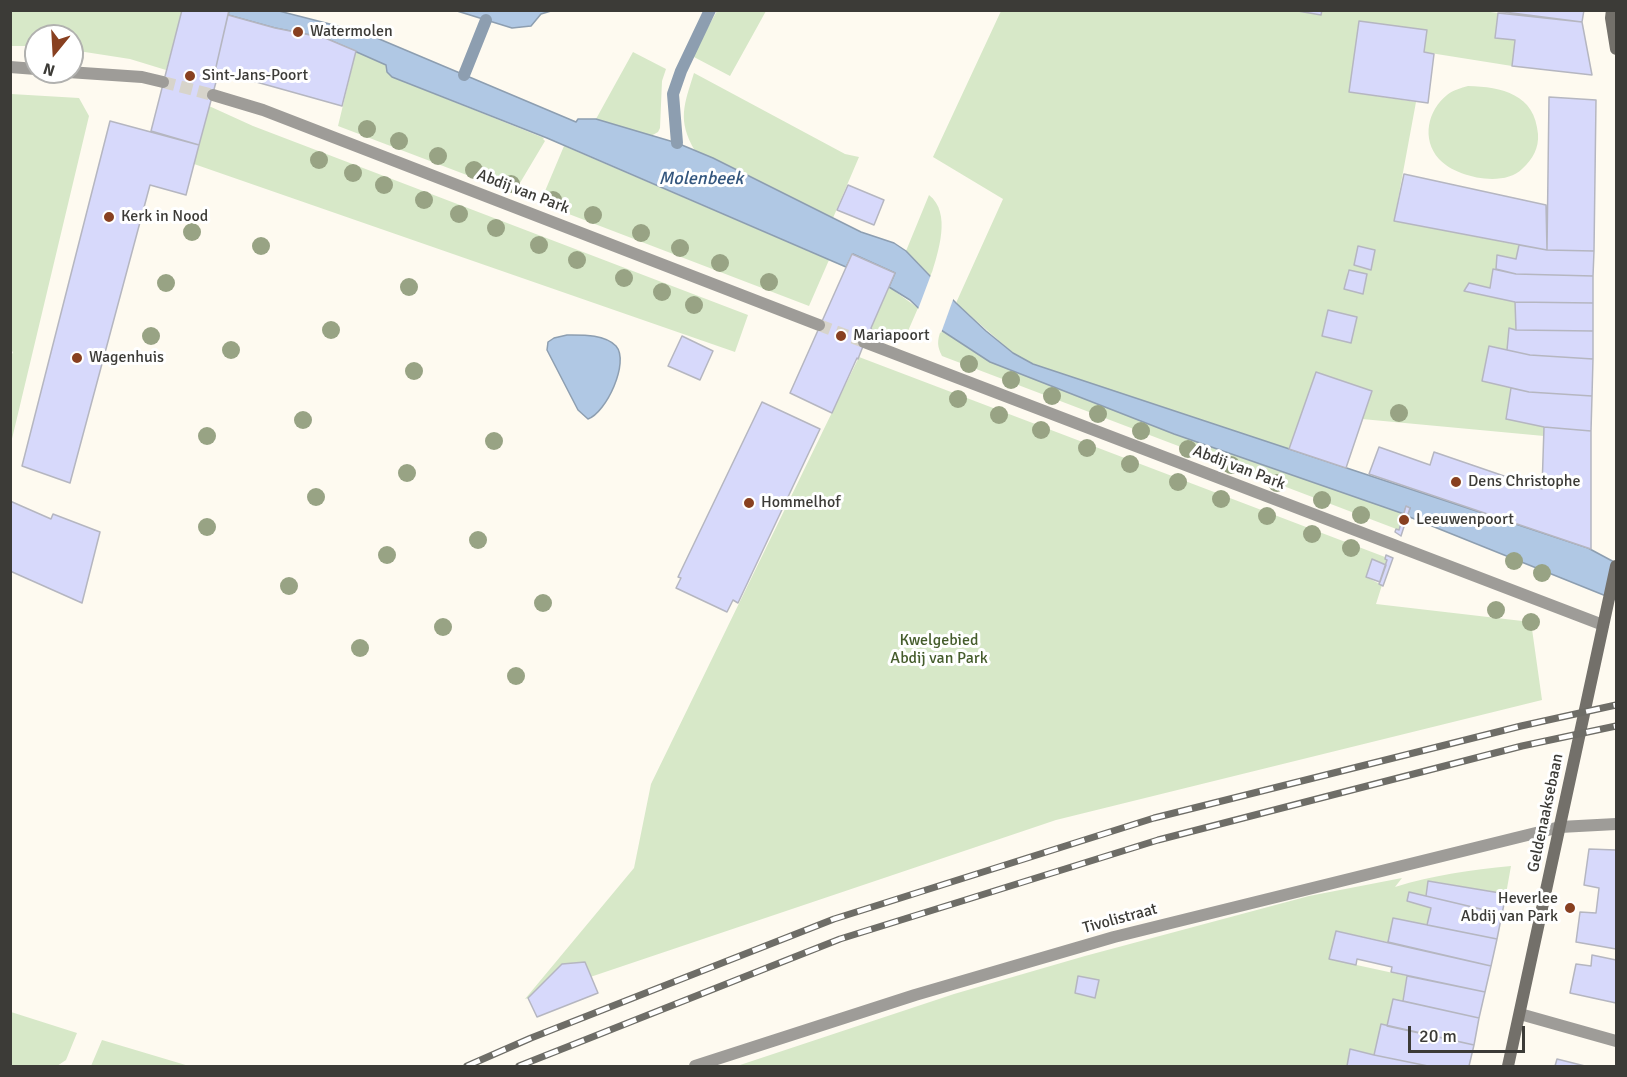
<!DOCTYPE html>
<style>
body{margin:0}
#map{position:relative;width:1627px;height:1077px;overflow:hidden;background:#fefaf0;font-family:Signika,sans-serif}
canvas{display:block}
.frame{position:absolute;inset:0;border:12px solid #3c3b37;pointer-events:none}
.north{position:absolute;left:24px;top:24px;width:60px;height:60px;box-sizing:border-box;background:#fff;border:2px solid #b1b1af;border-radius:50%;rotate:198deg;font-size:16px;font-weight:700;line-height:24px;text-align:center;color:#3c3b37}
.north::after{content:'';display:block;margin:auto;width:21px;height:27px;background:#884020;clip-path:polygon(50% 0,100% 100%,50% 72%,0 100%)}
.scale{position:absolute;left:1408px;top:1026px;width:117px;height:27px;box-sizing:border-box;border:3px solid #3c3b37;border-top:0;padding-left:8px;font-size:18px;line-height:21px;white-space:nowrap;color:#3c3b37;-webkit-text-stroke:4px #fff;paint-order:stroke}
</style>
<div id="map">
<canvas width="1627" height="1077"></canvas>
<div class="frame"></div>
<div class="north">N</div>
<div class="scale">20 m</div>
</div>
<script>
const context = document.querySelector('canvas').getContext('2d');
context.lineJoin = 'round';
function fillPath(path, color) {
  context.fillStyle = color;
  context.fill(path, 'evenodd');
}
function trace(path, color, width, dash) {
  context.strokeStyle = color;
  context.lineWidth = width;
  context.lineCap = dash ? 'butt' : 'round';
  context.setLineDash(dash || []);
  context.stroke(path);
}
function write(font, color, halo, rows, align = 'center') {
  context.font = font + ' Signika,sans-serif';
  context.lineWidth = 6;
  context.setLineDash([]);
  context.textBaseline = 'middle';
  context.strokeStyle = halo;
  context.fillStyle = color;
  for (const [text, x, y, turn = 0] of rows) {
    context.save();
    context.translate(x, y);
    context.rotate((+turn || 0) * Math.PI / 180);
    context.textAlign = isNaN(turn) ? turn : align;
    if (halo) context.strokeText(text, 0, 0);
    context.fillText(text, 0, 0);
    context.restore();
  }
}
const green = new Path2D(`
 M1292 10 1321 15 1322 10H1475L1498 13 1495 37 1515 40 1512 66 1424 52 1426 30 1359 21 1349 92 1416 102 1394 221 1519 245 1516 259 1497 256 1496 269H1493L1490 288 1469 283 1465 291 1515 302 1516 330 1509 328 1507 350 1489 346 1482 381 1511 388 1507 419 1544 427V436L1362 419 1316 373 1289 449 1033 364 1013 353 956 303 1003 199 933 157 1001 11ZM1358 246 1375 250 1371 269 1354 265ZM1348 270 1367 274 1363 293 1345 289Z
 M10 11 11 10 182 11 166 70 130 59 72 50V36H36V46H11Z
 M717 11H766L730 76 692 56Z
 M356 51 386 65 392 77 544 138 543 139 545 141 514 193 338 126Z
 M633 52 666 69 662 81 660 128 658 132 651 136 596 119Z
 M694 73 845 154 859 157 833 218 695 151C677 120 684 105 694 73Z
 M1468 86C1502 87 1535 94 1538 134 1539 148 1533 159 1522 169 1503 188 1455 177 1439 159 1421 139 1428 110 1447 95 1453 90 1461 88 1468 86Z
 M11 94 79 98 89 116 11 443 10 358 13 352 10 350Z
 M209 106 253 126 748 315 735 352 194 164Z
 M564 146 829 260 809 306 540 203Z
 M929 195C952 213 938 252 931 276L906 251Z
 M889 287 918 308 908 331 898 340 872 330 871 328Z
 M941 330 990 362 1404 514 1399 530 942 356C937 346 937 341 941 330Z
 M859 357 1385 557 1387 560 1386 565 1372 560 1366 577 1382 585 1376 604 1531 622 1542 700 1056 820 525 999 634 868 651 784Z
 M1511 866 1506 894 1429 881 1426 896 1409 892 1408 901 1431 908 1427 925 1394 918 1388 942 1336 931 1329 959 1407 976 1403 1001 1393 1000 1387 1026 1374 1055 1350 1049 1347 1066H737L954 994 1085 956 1309 896 1402 878 1395 887C1433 875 1471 870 1511 866Z
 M11 1012 77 1033 66 1060 57 1066H11Z
 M102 1040 189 1066H91Z`);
const water = new Path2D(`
 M229 11H279L365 33 576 122 578 119H596L677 143 713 158 861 232 894 243 906 251 956 303 986 331 1013 353 1033 364 1588 548 1616 563V600L1407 516 1410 508 1406 507 1404 514 1174 434 990 362 941 330 910 300 889 287 895 273 853 254 846 267 547 138 392 77 387 72 386 65 325 38 275 28 228 15Z
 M457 11H551L541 14 531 26 512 28Z
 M567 335C582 335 604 334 616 346 630 362 606 413 588 419L578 410 547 350 548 342 554 338Z`);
const pier = new Path2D(`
 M932 272 954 297 941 333 917 312Z`);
const stream = new Path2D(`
 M464 75 486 20
 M677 143 673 94 681 71 710 10`);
const building = new Path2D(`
 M182 10H229L216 67 217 71 216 82 199 145 151 131Z
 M1292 10H1322L1321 15Z
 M1489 10H1584L1582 22Z
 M1498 13 1582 22 1592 75 1512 66 1515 40 1495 38Z
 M228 15 275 28 325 38 356 51 342 106 217 71 216 67Z
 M1359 21 1427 30 1424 52 1434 54 1428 103 1349 92Z
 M1549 97 1596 100 1594 251 1547 250Z
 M110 121 199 145 186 195 150 185 70 483 22 466Z
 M1404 174 1546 205 1547 250 1394 221Z
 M848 185 884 200 874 225 837 210Z
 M1519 245 1547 250 1594 251 1593 276 1516 274 1496 269 1497 255 1516 259Z
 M1358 246 1375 250 1371 270 1354 265Z
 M852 254 895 273 871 328 872 330 869 331 858 359 857 358 832 413 790 393Z
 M1493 269 1516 274 1593 276V303L1515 302 1464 291 1469 283 1490 288Z
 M1349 270 1367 274 1363 294 1344 289Z
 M1515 302 1593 303V331L1516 330Z
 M1328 310 1357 317 1351 343 1322 336Z
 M1509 328 1516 330 1593 331V359L1530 355 1507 350Z
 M682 336 713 351 700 380 668 366Z
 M1489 346 1530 355 1593 359 1592 396 1529 392 1482 381Z
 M1316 372 1372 391 1346 468 1289 449Z
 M1511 388 1529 392 1592 396 1591 431 1544 427 1506 419Z
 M762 402 820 429 738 603 733 600 727 612 676 588 681 578 678 577Z
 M1544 427 1591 431V549L1369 474 1379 447 1430 465 1434 452 1542 489Z
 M10 501 51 519 53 514 100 532 82 603 10 571Z
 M1406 506 1410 508 1401 536 1395 532 1396 529 1399 530Z
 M1386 555 1393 558 1383 586 1379 584 1387 560 1385 559Z
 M1372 559 1386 565 1380 582 1366 577Z
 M1589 849 1616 850V949L1576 942 1580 912 1596 913 1599 888 1584 885Z
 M1428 881 1506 894 1502 914 1426 896Z
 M1409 892 1502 914 1497 939 1427 925 1431 908 1407 901Z
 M1393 918 1497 939 1491 966 1388 942Z
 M1336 931 1491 966 1485 992 1391 972 1392 967 1357 959 1356 965 1329 959Z
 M1592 955 1616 960V1003L1570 993 1576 964 1591 966Z
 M585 962 598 993 537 1017 528 998 562 964Z
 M1078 976 1099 980 1095 998 1075 993Z
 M1407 976 1485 992 1479 1018 1403 1001Z
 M1393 999 1479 1018 1474 1045 1387 1026Z
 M1381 1024 1474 1045 1469 1066H1428L1374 1055Z
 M1350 1049 1374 1055 1428 1066H1347Z
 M1557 1059 1585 1066H1555Z`);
const streetTunnel = new Path2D(`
 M163 82 213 95
 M819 325 864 342`);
const street = new Path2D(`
 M10 67 36 69
 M68 72 142 77 163 82
 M213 95 263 110 819 325
 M864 342 1603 625
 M1520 1014 1616 1041
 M695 1066 915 995 1114 937 1560 827 1616 824`);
const secondary = new Path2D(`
 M1612 10 1611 18 1616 49
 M1508 1066 1616 566`);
const rail = new Path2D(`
 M467 1066 531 1038 834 919 1154 818 1521 726 1616 705
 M519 1066 840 939 1158 840 1522 746 1616 726`);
const trees = [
 [367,129],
 [399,141],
 [438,156],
 [319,160],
 [474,170],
 [353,173],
 [511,184],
 [384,185],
 [424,200],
 [553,200],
 [459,214],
 [593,215],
 [496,228],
 [192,232],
 [641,233],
 [539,245],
 [261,246],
 [680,248],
 [577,260],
 [720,263],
 [624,278],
 [769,282],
 [166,283],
 [409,287],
 [662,292],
 [694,305],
 [331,330],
 [151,336],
 [231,350],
 [969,364],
 [414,371],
 [1011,380],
 [1052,396],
 [958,399],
 [1399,413],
 [1098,414],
 [999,415],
 [303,420],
 [1041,430],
 [1141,431],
 [207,436],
 [494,441],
 [1087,448],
 [1188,449],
 [1130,464],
 [1231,465],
 [407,473],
 [1178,482],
 [1277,483],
 [316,497],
 [1221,499],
 [1322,500],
 [1361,515],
 [1267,516],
 [207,527],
 [1312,534],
 [478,540],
 [1351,548],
 [387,555],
 [1514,561],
 [1542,573],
 [289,586],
 [543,603],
 [1496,610],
 [1531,622],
 [443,627],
 [360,648],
 [516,676]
];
const markers = [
 [298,32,6,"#884020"],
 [190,76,6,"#884020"],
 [109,217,6,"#884020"],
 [841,336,6,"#884020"],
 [77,358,6,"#884020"],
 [1456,482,6,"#884020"],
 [749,503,6,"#884020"],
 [1404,520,6,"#884020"],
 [1570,908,6,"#884020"]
];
const poiNames = [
 ["Watermolen",310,32],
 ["Sint-Jans-Poort",202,76],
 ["Kerk in Nood",121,217],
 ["Mariapoort",853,336],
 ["Wagenhuis",89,358],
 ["Dens Christophe",1468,482],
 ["Hommelhof",761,503],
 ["Leeuwenpoort",1416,520],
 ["Heverlee",1558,899,"right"],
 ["Abdij van Park",1558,917,"right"]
];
const streetNames = [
 ["Abdij van Park",523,192,21],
 ["Abdij van Park",1239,468,21],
 ["Geldenaaksebaan",1546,813,-78],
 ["Tivolistraat",1120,919,-15]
];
const parkNames = [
 ["Kwelgebied",939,641],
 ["Abdij van Park",939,659]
];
const waterNames = [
 ["Molenbeek",701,179]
];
fillPath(green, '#d7e8c8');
fillPath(water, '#b0c8e4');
trace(water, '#8d9eb0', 1.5);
fillPath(pier, '#fefaf0');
trace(stream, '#8d9eb0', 12);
fillPath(building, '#d7d9fb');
trace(building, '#b5b6c0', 1.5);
trace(streetTunnel, '#d7d4cb', 12, [12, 6]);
trace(street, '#9e9c98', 12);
trace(secondary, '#73706a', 12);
trace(rail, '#6e6d67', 7);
trace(rail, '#fff', 4.5, [14]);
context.fillStyle = '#98a384';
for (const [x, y] of trees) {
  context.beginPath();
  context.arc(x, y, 9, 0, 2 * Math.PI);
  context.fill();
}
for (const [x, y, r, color] of markers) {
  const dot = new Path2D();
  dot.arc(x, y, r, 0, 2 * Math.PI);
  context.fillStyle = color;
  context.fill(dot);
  trace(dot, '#fff', 2);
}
write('16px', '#3c3b37', '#fff', poiNames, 'left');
write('16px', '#3c3b37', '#fff', streetNames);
write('16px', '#455c2c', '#fff', parkNames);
write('italic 18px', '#33567e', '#fff', waterNames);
</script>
